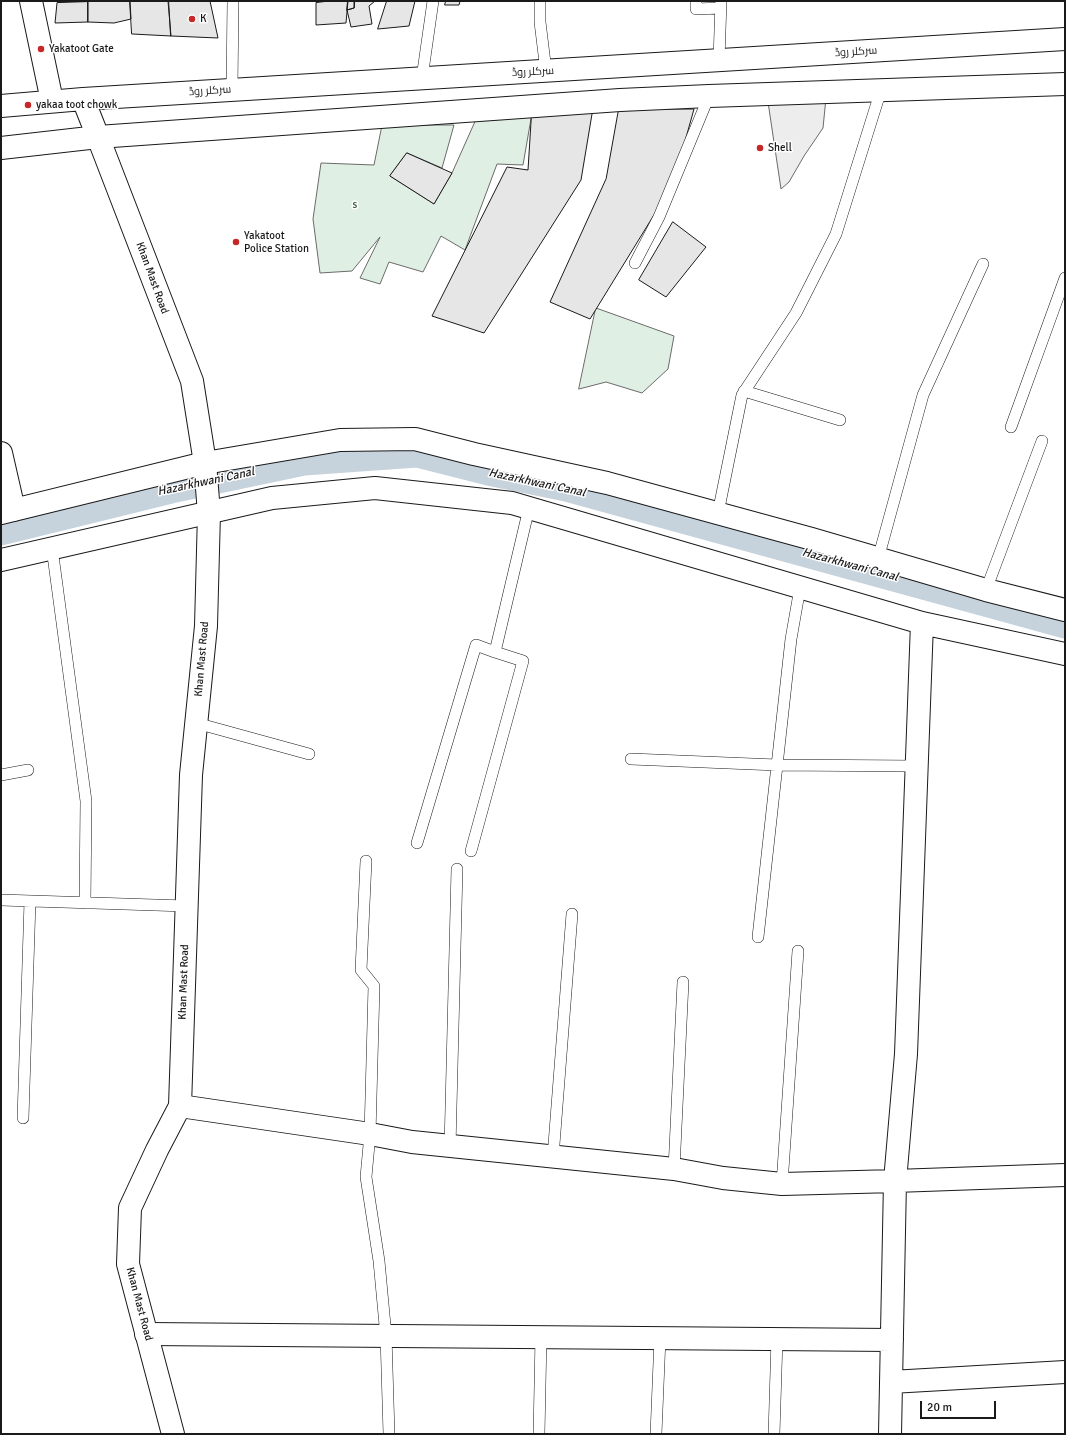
<!DOCTYPE html>
<meta charset="utf-8">
<style>
body{margin:0}
#map{position:relative;width:1066px;height:1435px;overflow:hidden;background:#fff;font-family:Signika,sans-serif}
canvas{display:block}
.frame{position:absolute;inset:0;border:2px solid #1a1a1a;pointer-events:none}
.scale{position:absolute;left:920px;top:1401px;width:76px;height:18px;box-sizing:border-box;border:2px solid #1a1a1a;border-top:0;padding-left:5px;font-size:12px;line-height:14px;white-space:nowrap;color:#1a1a1a;-webkit-text-stroke:3px #fff;paint-order:stroke}
</style>
<div id="map">
<canvas width="1066" height="1435"></canvas>
<div class="frame"></div>
<div class="scale">20 m</div>
</div>
<script>
const context = document.querySelector('canvas').getContext('2d');
context.lineJoin = 'round';
function fillPath(path, color) {
  context.fillStyle = color;
  context.fill(path, 'evenodd');
}
function trace(path, color, width, dash) {
  context.strokeStyle = color;
  context.lineWidth = width;
  context.lineCap = dash ? 'butt' : 'round';
  context.setLineDash(dash || []);
  context.stroke(path);
}
function write(font, color, halo, rows, align = 'center') {
  context.font = font + ' Signika,Cairo,sans-serif';
  context.lineWidth = 3;
  context.setLineDash([]);
  context.textBaseline = 'middle';
  context.strokeStyle = halo;
  context.fillStyle = color;
  for (const [text, x, y, turn = 0] of rows) {
    context.save();
    context.translate(x, y);
    context.rotate((+turn || 0) * Math.PI / 180);
    context.textAlign = isNaN(turn) ? turn : align;
    if (halo) context.strokeText(text, 0, 0);
    context.fillText(text, 0, 0);
    context.restore();
  }
}
const green = new Path2D(`
 M532 113 523 165 497 164 465 250 441 236 423 272 389 262 380 284 360 278 380 237 352 271 320 273 313 219 321 163 374 165 382 125H454L442 168 407 153 390 176 434 204 452 173 477 117Z
 M596 308 674 336 668 369 642 393 606 382 579 389Z`);
const parking = new Path2D(`
 M826 98 823 128 804 156 789 182 781 189 768 102Z`);
const canal = new Path2D(`
 M1 532 180 488 304 462 417 454 488 472 566 488 1065 625`);
const building = new Path2D(`
 M88 1H130L131 19 114 23 88 22Z
 M130 1H168L171 36 132 34Z
 M169 1H210L218 38 171 36Z
 M329 1H348L346 23 316 25V3Z
 M348 1H354V8L347 10Z
 M355 1H375L369 6 372 24 351 27 347 10 354 8Z
 M387 1H415L409 26 378 29Z
 M446 1H460L459 5H445Z
 M88 2V22L55 23 57 3Z
 M594 102 581 180 484 333 432 316 507 167 528 170 532 106Z
 M619 109H694L673 184 590 319 550 302 606 179Z
 M407 153 452 173 434 204 390 176Z
 M673 222 706 247 666 297 639 280Z`);
const lane = new Path2D(`
 M540 1V22L546 71
 M696 1V9L721 8
 M719 60 721 1
 M422 78 433 1
 M232 89 233 1
 M635 263 659 217 709 96
 M744 391 840 420
 M1011 427 1065 278
 M718 513 742 395 796 313 836 234 881 90
 M52 548 86 801 85 903
 M878 559 923 395 983 264
 M986 590 1042 441
 M196 723 309 754
 M631 759 777 765 916 766
 M1 775 28 770
 M417 843 476 645 495 652
 M471 851 523 661 495 652 529 508
 M366 861 361 970 374 986 370 1134 366 1177 379 1261 386 1336 389 1434
 M1 900 186 906
 M758 937 791 639 800 588
 M23 1118 30 901
 M450 1147 457 869
 M553 1157 572 914
 M674 1169 683 982
 M782 1184 798 951
 M539 1434 541 1337
 M656 1434 660 1338
 M774 1434 777 1339`);
const street = new Path2D(`
 M1 453 14 510
 M1 513 205 463 340 440 415 439 474 454 607 483 812 539 986 590 1065 610
 M1 560 272 498 375 488 512 503 922 623 1065 654
 M180 1106 370 1134 412 1142 674 1169 723 1178 782 1184 895 1181 1065 1175
 M146 1334 892 1340
 M891 1382 1065 1372
 M890 1434 895 1181 906 1054 922 623`);
const secondary = new Path2D(`
 M31 1 52 101
 M98 137 192 381 205 463 209 513 206 626 191 775 180 1106 157 1150 130 1208 128 1264 173 1434`);
const primary = new Path2D(`
 M83 99 98 137
 M1 106 83 99 1065 39
 M1 148 98 137 620 100 709 96 1065 84`);
const markers = [
 [192,19,4,"#c62828"],
 [41,49,4,"#c62828"],
 [28,105,4,"#c62828"],
 [760,148,4,"#c62828"],
 [236,242,4,"#c62828"]
];
const poiNames = [
 ["K",200,19],
 ["Yakatoot Gate",49,49],
 ["yakaa toot chowk",36,105],
 ["Shell",768,148],
 ["Yakatoot",244,236],
 ["Police Station",244,249]
];
const streetNames = [
 ["سرکلر روڈ",856,52,-4],
 ["سرکلر روڈ",533,72,-3],
 ["سرکلر روڈ",210,91,-4],
 ["Khan Mast Road",152,278,70],
 ["Khan Mast Road",202,659,-85],
 ["Khan Mast Road",184,982,-88],
 ["Khan Mast Road",139,1304,75]
];
const parkNames = [
 ["s",355,205]
];
const waterNames = [
 ["Hazarkhwani Canal",206,482,-12],
 ["Hazarkhwani Canal",537,483,12],
 ["Hazarkhwani Canal",850,565,15]
];
fillPath(green, '#e0efe3');
trace(green, '#6a6a6a', 1);
fillPath(parking, '#ededed');
trace(parking, '#6a6a6a', 1);
trace(canal, '#c6d2dc', 27);
fillPath(building, '#e6e6e6');
trace(building, '#1a1a1a', 1);
trace(lane, '#1a1a1a', 12);
trace(street, '#1a1a1a', 24);
trace(secondary, '#1a1a1a', 24);
trace(primary, '#1a1a1a', 24);
trace(lane, '#fff', 11);
trace(street, '#fff', 22);
trace(secondary, '#fff', 22);
trace(primary, '#fff', 22);
for (const [x, y, r, color] of markers) {
  const dot = new Path2D();
  dot.arc(x, y, r, 0, 2 * Math.PI);
  context.fillStyle = color;
  context.fill(dot);
  trace(dot, '#fff', 1.5);
}
write('11px', '#1a1a1a', '#fff', poiNames, 'left');
write('11px', '#1a1a1a', '#fff', streetNames);
write('11px', '#2b5a34', '#fff', parkNames);
write('italic 12px', '#1a1a1a', '#fff', waterNames);
</script>
